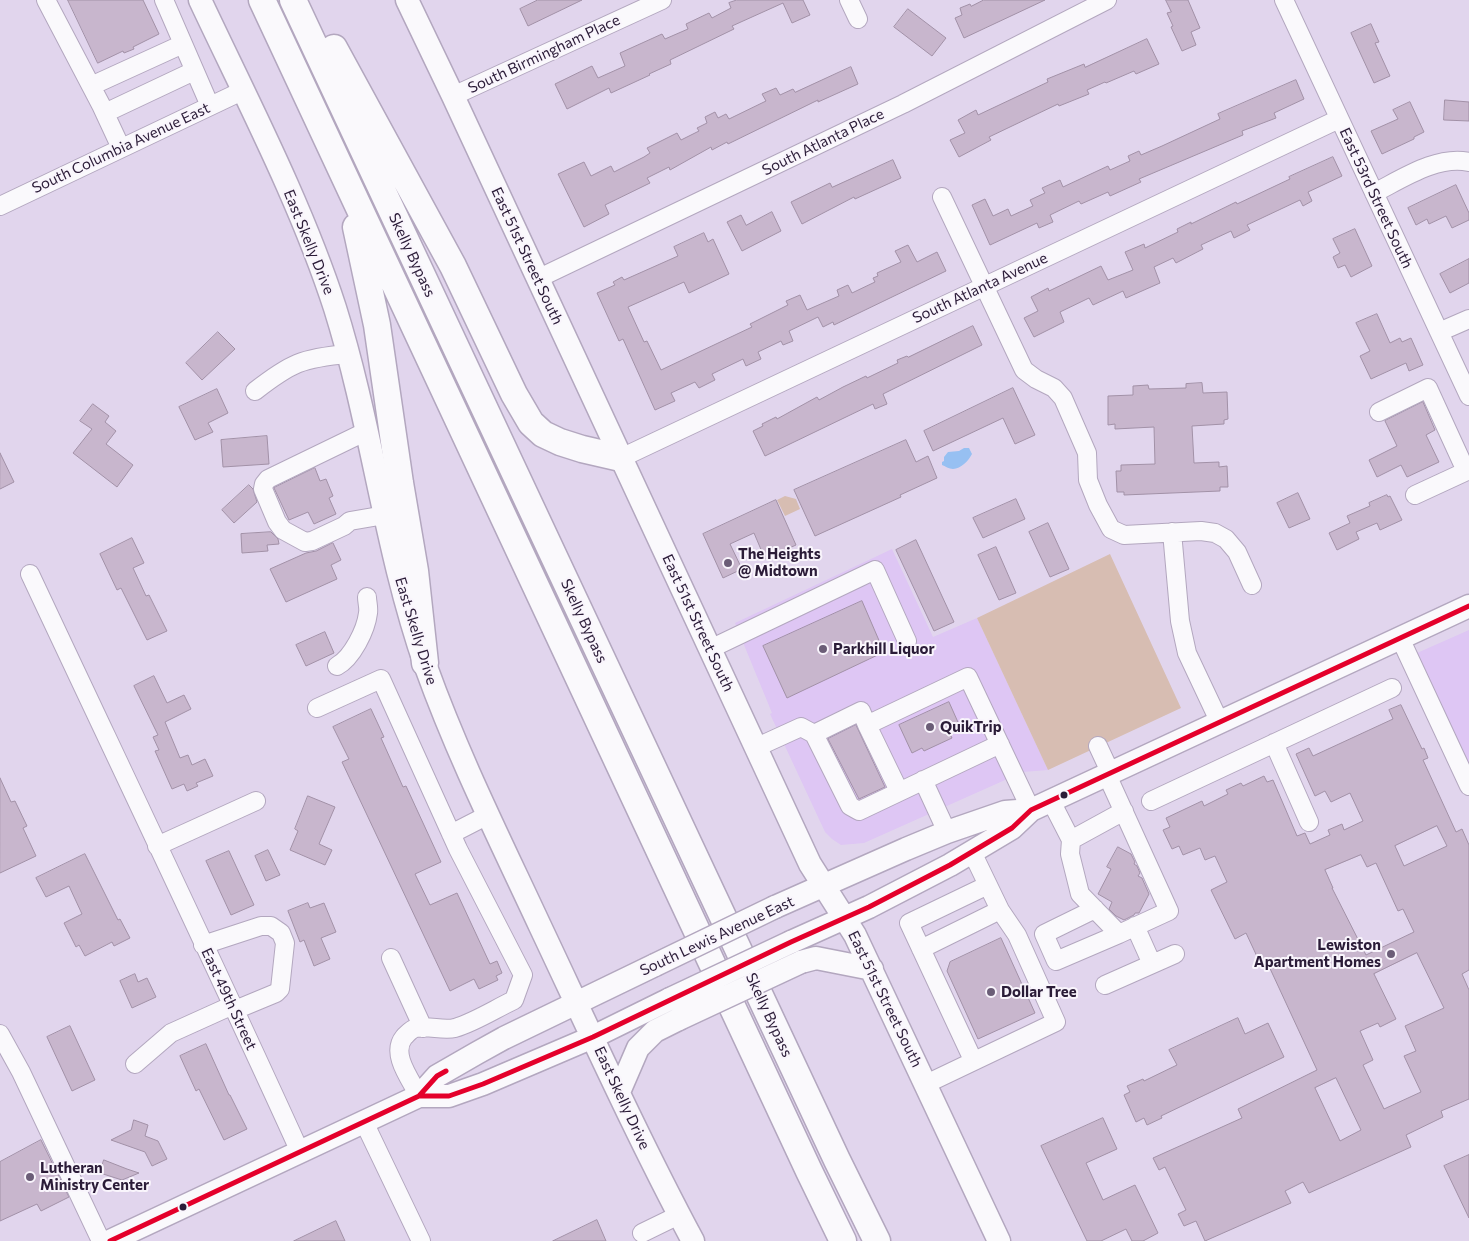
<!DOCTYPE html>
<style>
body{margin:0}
canvas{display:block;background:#e1d5ed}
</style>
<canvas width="1469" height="1241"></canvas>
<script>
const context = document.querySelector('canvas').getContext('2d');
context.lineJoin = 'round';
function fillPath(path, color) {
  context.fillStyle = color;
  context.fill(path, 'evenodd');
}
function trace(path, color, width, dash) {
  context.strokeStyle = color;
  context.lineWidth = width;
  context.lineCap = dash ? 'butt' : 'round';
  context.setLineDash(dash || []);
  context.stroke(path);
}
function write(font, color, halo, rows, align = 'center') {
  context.font = font + ' Commissioner,sans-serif';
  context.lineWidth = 4;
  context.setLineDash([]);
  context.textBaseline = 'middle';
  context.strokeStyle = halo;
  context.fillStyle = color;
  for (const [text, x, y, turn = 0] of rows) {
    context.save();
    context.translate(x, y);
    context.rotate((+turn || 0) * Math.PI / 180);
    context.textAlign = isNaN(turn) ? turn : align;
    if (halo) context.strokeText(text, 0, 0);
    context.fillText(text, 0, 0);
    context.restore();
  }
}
const built = new Path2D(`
 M892 549 933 637 977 618 1048 770 1023 772 864 843 841 845 832 839 825 832 770 714 772 713 735 623Z
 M1469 630V764L1417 653Z`);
const green = new Path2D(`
 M785 496 796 499 800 509 785 516 777 500Z
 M1110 554 1181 708 1048 770 977 618Z`);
const water = new Path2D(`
 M964 448H969L972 454C969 460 961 469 953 469 949 469 945 466 942 465V462L944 461V457L948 452 959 451Z`);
const building = new Path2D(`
 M68 0H143L159 34 133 47 134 49 124 53 123 51 98 63Z
 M538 0H582L528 26 520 9Z
 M737 0H803L810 15 792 23 783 3 732 26 734 29 670 60 671 64 649 74 650 75 611 93 609 88 567 109 555 84 592 66 598 78 625 66 620 53 662 34 665 39 688 29 686 24 709 13 712 18 731 8 729 3Z
 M984 0H1045L964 38 955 18 962 15 960 8 970 4 971 6Z
 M1166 0H1188L1200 28 1191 32 1196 45 1182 51 1171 27 1173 26 1167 13 1171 12Z
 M908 9 946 38 932 56 894 27Z
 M1371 24 1379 42 1375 43 1390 76 1374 83 1351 33Z
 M1147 39 1159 64 1136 74 1134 71 1106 83 1105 82 1087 90 1089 94 1059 106 1058 104 989 137 991 140 959 157 950 140 965 133 958 120 976 110 978 115 1048 82 1047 79 1084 64 1085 67Z
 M851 67 858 84 818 102V100L728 144 727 142 712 150 711 147 670 170 669 167 647 178 650 183 605 205 609 214 584 227 558 174 584 162 591 176 611 166 614 172 644 157 650 153 647 148 677 133 681 140 699 131 697 128 707 123 705 117 715 112 718 118 726 114 729 119 766 101 762 94 776 88 780 95 793 89 795 92Z
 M1296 80 1304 99 1274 113 1276 118 1242 131 1243 135 1139 179 1141 182 1110 196 1108 192 1081 204 1079 201 1050 215 1053 222 1039 228 1037 223 990 245 972 205 985 199 993 216 1008 209 1011 216 1033 206 1030 200 1045 193 1042 188 1060 180 1063 187 1108 166 1110 170 1130 161 1128 156 1139 151 1141 155 1162 146 1220 119 1218 114Z
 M1445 100 1469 102V121L1444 120Z
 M1410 102 1424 132 1414 137V139L1382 154 1371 131 1398 119 1393 110Z
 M1333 157 1342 176 1308 192 1312 201 1303 206 1300 200 1247 225 1250 230 1234 238 1231 231 1201 245 1203 249 1176 263 1173 258 1154 267 1160 283 1126 298 1123 291 1093 305 1089 298 1060 312 1064 322 1034 337 1024 318 1038 311 1031 297 1048 288 1049 291 1101 266 1108 280 1133 270 1125 252 1144 244 1145 248 1178 232 1177 229 1191 222V224L1236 202 1237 204 1290 179 1289 177Z
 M893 160 901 178 855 199 854 197 802 224 791 202 830 183 832 187Z
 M1456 185 1469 213V220L1452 228 1446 216 1429 224 1427 219 1416 225 1408 208Z
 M772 212 781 231 742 251 727 222 741 215 746 225Z
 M1355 229 1372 266 1351 277 1345 265 1338 268 1333 257 1340 253 1333 239Z
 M704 233 708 242 713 239 729 274 689 293 684 282 628 307 644 342 647 341 661 370 752 327 750 324 788 305 786 301 800 295 807 310 839 296 837 290 848 285 852 293 875 282 873 278 878 276 877 273 901 262 895 251 908 245 917 262 937 252 946 271 834 325 833 322 823 327 818 317 789 331 793 341 783 345 781 341 758 352 761 359 746 366 743 359 712 374 715 380 699 388 695 382 671 393 675 401 655 410 623 339 619 341 597 293 615 285 613 282 622 277 624 280 678 256 674 247Z
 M1469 259V283L1450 293 1440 274Z
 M1377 314 1390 343 1400 338 1402 342 1411 338 1423 365 1409 371 1406 363 1371 379 1360 356 1370 351 1356 323Z
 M973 326 982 345 883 394 887 404 875 409 873 404 765 456 753 431 763 426 762 424 776 417 777 419 817 397 819 400 843 387 866 376 867 378 898 363 897 360 907 356 908 357Z
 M218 332 235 349 202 380 186 363Z
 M1202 383 1203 393 1227 392 1228 419 1224 420V424L1192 426 1194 463 1219 462V467L1227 466 1228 487H1220V491L1124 495V492H1117L1116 471H1121V465L1155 464 1154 427 1115 429V424L1108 425V396L1133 395V386L1148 385 1149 389 1186 388V384Z
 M1013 388 1035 435 1015 444 1003 418 933 451 924 431Z
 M217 389 228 413 208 423 213 432 195 440 179 407Z
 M1423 402 1435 430 1426 435 1439 462 1407 477 1401 465 1377 477 1369 460 1397 446 1385 421Z
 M93 404 109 416 105 422 116 431 106 444 133 465 117 487 73 453 92 429 80 421Z
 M267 436 269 464 223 467 221 440Z
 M906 440 916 462 928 456 937 478 900 495 901 497 815 536 794 490Z
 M0 453 14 482 0 489Z
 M315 468 320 481 326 479 333 496 329 498 336 514 314 524 308 512 289 520 274 488Z
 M249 485 253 489 257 502 234 523 222 510Z
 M1298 493 1310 519 1289 528 1277 503Z
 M1387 495 1388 497 1390 496 1402 520 1380 530 1377 523 1356 532 1359 539 1337 550 1329 533 1350 523 1347 516 1370 506 1369 503Z
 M1016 499 1025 519 983 538 973 518Z
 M776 500 796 545 765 559 754 533 730 544 742 569 723 578 703 534Z
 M1048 523 1069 569 1050 577 1029 532Z
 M271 532 278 539 279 544 267 545 268 551 242 553 241 534Z
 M132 538 144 563 133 568 146 596 149 595 167 631 147 640 121 588 117 590 100 554Z
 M916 540 954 622 934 631 896 550Z
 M333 543 341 560 331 565 337 579 286 602 270 569 306 553 316 551Z
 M996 547 1016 593 999 600 978 555Z
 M862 601 884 652 787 698 763 646Z
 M325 632 334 653 306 666 296 645Z
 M154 676 167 703 184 695 191 709 165 722 180 758 188 755 192 765 205 759 213 776 196 783 198 786 187 791 184 784 172 789 155 751 159 750 153 737 158 735 134 686Z
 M949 702 961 729 950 734 952 738 924 751 922 748 912 753 899 725Z
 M1401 705 1422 749 1424 748 1428 758 1423 760 1456 832 1462 829 1469 845V970L1462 974 1469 990V1099L1441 1111 1443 1117 1406 1135 1411 1147 1309 1193 1303 1182 1285 1191 1291 1203 1205 1241 1196 1221 1184 1226 1178 1214 1186 1210 1165 1167 1159 1170 1153 1158 1242 1118 1238 1109 1317 1070 1267 962 1261 965 1246 933 1235 939 1211 890 1227 882 1215 856 1205 860 1200 848 1183 855 1179 846 1172 849 1163 830 1170 827 1166 818 1202 801 1204 806 1228 794 1226 790 1241 783 1243 786 1264 776 1267 782 1273 780 1297 836 1305 833 1310 844 1330 835 1328 830 1342 824 1344 830 1363 821 1350 793 1331 802 1325 791 1315 796 1296 754 1309 748 1313 756 1393 719 1389 710ZM1437 826 1447 846 1404 866 1395 846ZM1361 855 1367 867 1376 863 1398 911 1403 909 1414 932 1366 955 1332 888H1333L1325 870ZM1417 953 1444 1008 1405 1026 1416 1051 1404 1056 1421 1092 1384 1109 1363 1065 1373 1060 1360 1031 1378 1023 1380 1027 1396 1019 1374 974ZM1336 1078 1361 1130 1340 1141 1315 1088Z
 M371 709 384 737 381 738 403 787 406 786 441 862 415 874 430 905 457 893 490 964 497 961 502 973 496 976 498 980 479 989 474 979 450 991 342 762 349 759 333 727Z
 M856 725 885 787 859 799 828 739Z
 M0 778 11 802 15 801 27 826 23 828 36 856 0 873Z
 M308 796 335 807 319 844 332 850 325 865 290 850 298 831 295 829Z
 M1118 847 1131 854 1135 862 1134 864 1137 866 1140 873 1138 876 1142 878 1149 894 1139 913H1135L1134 915 1124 920 1116 916 1109 909 1112 902 1098 894 1111 869 1107 867Z
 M268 850 280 875 266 881 255 856Z
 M229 851 254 905 231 915 206 861Z
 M85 854 118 920 120 919 130 938 114 946 112 942 85 956 79 945 76 947 64 923 82 914 69 886 46 897 36 878Z
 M308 903 310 908 324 903 336 932 321 938 330 959 314 966 304 940 300 942 288 911Z
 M1001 938 1035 1013 978 1039 947 971 950 962Z
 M135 974 138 982 147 978 156 997 132 1008 120 981Z
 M1238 1018 1245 1034 1268 1023 1284 1057 1161 1116 1162 1118 1147 1125 1144 1118 1136 1122 1124 1095 1130 1092 1127 1086 1143 1079 1144 1081 1177 1065 1169 1050Z
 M70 1026 95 1080 72 1091 47 1037Z
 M206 1044 229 1095H230L247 1129 224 1140 199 1089 196 1091 180 1056Z
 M1103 1118 1117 1149 1086 1163 1103 1200 1135 1185 1158 1233 1143 1241H1132L1126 1229 1101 1241H1087L1041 1146Z
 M134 1120 148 1125 145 1136 158 1141 167 1159 152 1166 145 1152 111 1140 131 1130Z
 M41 1140 69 1197 41 1211 37 1204 0 1221V1162Z
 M1469 1155V1218L1444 1166Z
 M104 1160 127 1169 139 1173 122 1180 100 1173Z
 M597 1220 606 1241H553Z
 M336 1221 345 1241H294Z`);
const minor = new Path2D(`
 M46 0 101 105 121 148
 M164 0 210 106
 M849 0 858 19
 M1284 0 1469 396
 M91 86 183 44
 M453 96 662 0
 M105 113 194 71
 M1374 193C1402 179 1437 155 1469 162
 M942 197 1024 370 1036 379 1054 388 1063 398 1087 453 1088 480 1098 505 1111 529 1124 535 1201 531 1215 533 1226 539 1237 552 1252 585
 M0 206 242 91
 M537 279 903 104 1107 0
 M1439 332 1469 319
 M255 391C291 363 302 358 348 354
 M1379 412 1428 388 1466 471
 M367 431 268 479 264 484 263 489 277 522 283 530 305 542 312 541 344 526 350 521 385 515
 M621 458 1339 119
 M1415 495 1469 470
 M1172 532 1180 621 1187 653 1220 723
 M30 574C120 766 212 958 300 1152
 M1400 638 1469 786
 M710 649 875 570 907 641
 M337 666C352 658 366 630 368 613 369 608 367 602 367 597
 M317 708 381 679 458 849 523 975 514 1000C495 1009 475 1022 455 1028 442 1031 429 1025 416 1028 411 1029 408 1033 404 1037 390 1054 411 1080 419 1096
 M867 725 899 791
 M814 734 850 806 859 811 1000 744
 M1274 743 1309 822
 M1098 746 1111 774
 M755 748 801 727 814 734 861 711 867 725 968 677 1031 810
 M923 780 947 832
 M1051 801 1071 840 1070 854 1080 894 1119 934 1169 911 1107 775
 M1151 801 1392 688
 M451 834 488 815
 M1071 840 1124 811
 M157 846 256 801
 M1095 909 1044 934 1056 961 1119 934
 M1135 926 1152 964
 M203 945 261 926H271L281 933 285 943 280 989 276 993 235 1010
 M921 949 1000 910
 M391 958 423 1028
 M1105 985 1175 954
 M0 1034 21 1072 101 1241
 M973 1060 909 923 988 885
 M135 1064 171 1033 233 1005
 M926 1084 1056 1022 1017 935 1000 910 972 852
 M364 1122 421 1241
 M642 1233 679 1215`);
const major = new Path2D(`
 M200 0C247 100 301 203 335 308 372 426 385 550 426 667 458 756 500 840 540 926 590 1032 638 1138 693 1241
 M407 0 453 96 810 864 855 935 999 1241
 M775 907 906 849 947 832 1005 812 1031 810
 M791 942 869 907 950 865 1012 828 1031 810 1469 606
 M801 962 816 958 872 969
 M619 1092 638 1048 655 1031 679 1019
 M419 1096H449L483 1084 593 1037 670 999
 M110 1241 419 1096 437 1076 477 1053 504 1038 655 965`);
const highway = new Path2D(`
 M262 0 809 1171 843 1241
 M293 0 837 1160 877 1241
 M334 48 453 266 514 394 531 423 543 434 560 442 582 449 621 458
 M356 227 377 325 400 483 415 571 425 663`);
const majorBridge = new Path2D(`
 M655 965 775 907
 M670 999 791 942
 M679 1019 801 962`);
const bus1 = new Path2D(`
 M419 1096H449L483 1084 593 1037 791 942 869 907 950 865 1012 828 1031 810 1469 606
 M110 1241 419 1096 437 1076 446 1071`);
const markers = [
 [728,563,5,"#6b5d77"],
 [823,649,5,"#6b5d77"],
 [930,727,5,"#6b5d77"],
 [1064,795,4.5,"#2b1c38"],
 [1391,954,5,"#6b5d77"],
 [991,992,5,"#6b5d77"],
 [30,1177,5,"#6b5d77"],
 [183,1207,4.5,"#2b1c38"]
];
const streetNames = [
 ["South Birmingham Place",544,54,-25],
 ["South Atlanta Place",823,142,-26],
 ["South Columbia Avenue East",121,148,-25],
 ["East 53rd Street South",1376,198,65],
 ["East Skelly Drive",309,242,68],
 ["Skelly Bypass",412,255,65],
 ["East 51st Street South",527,256,65],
 ["South Atlanta Avenue",980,288,-25],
 ["Skelly Bypass",584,621,65],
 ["East 51st Street South",698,623,65],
 ["East Skelly Drive",416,631,73],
 ["South Lewis Avenue East",717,936,-25],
 ["East 49th Street",229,999,65],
 ["East 51st Street South",885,999,64],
 ["Skelly Bypass",769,1015,65],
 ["East Skelly Drive",622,1098,65]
];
const poiNames = [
 ["The Heights",738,554],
 ["@ Midtown",738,571],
 ["Parkhill Liquor",833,649],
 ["QuikTrip",940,727],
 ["Lewiston",1381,945,"right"],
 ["Apartment Homes",1381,962,"right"],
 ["Dollar Tree",1001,992],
 ["Lutheran",40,1168],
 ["Ministry Center",40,1185]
];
fillPath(built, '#dec6f4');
fillPath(green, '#d7bdb2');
fillPath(water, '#97c0f2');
fillPath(building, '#c8b6cd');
trace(building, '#a291a7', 1);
trace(minor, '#b3a7bf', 20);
trace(major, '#b3a7bf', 25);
trace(highway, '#b3a7bf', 29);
trace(minor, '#faf9fc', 18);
trace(major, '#faf9fc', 22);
trace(highway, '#faf9fc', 26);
trace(majorBridge, '#b3a7bf', 25, []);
trace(majorBridge, '#faf9fc', 22);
trace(bus1, '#e4002b', 5);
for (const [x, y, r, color] of markers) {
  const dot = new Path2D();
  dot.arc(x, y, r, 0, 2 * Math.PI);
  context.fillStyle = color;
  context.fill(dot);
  trace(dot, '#f9f5fc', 2);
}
write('15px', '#2b1c38', '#f9f5fc', streetNames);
write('bold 15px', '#2b1c38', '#f9f5fc', poiNames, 'left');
</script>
